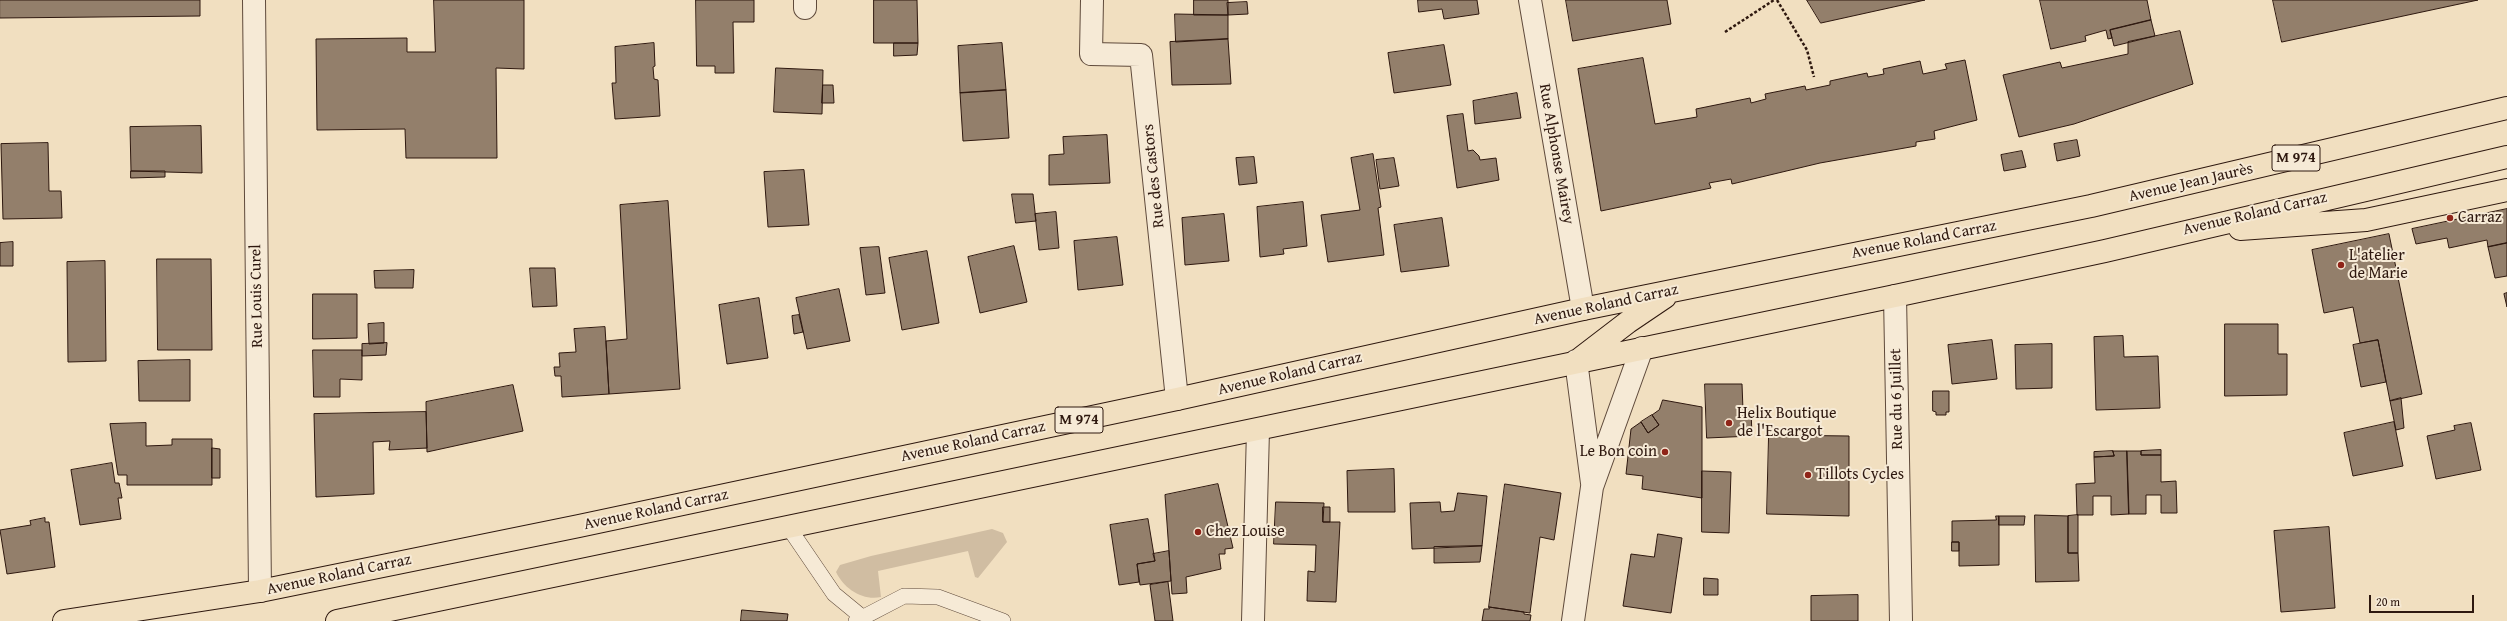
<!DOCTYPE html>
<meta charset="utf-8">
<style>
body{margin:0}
#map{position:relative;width:2507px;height:621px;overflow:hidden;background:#f1dfc0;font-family:"Gentium Book Plus",serif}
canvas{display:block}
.scale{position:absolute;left:2369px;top:595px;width:105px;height:18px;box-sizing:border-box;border:2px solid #2e180f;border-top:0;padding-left:5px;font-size:12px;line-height:14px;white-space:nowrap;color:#2e180f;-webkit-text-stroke:3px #f6ead6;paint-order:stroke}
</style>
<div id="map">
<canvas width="2507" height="621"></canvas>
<div class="scale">20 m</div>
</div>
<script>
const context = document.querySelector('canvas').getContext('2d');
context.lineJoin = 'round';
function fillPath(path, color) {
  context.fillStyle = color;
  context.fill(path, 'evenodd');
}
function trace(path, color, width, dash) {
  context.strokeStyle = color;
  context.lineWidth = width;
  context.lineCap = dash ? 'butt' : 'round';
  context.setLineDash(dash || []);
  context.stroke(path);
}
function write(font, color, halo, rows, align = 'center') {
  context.font = font + ' "Gentium Book Plus",serif';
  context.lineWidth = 4;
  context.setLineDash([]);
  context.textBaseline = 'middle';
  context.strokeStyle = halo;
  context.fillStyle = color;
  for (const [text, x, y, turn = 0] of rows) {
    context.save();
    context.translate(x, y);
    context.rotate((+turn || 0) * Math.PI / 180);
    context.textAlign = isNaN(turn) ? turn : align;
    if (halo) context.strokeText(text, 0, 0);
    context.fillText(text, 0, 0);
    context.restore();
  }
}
const green = new Path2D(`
 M992 529 1003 533 1007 542 978 578 975 577 968 551 878 571 881 597C863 601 844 589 836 572L840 565 871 556Z`);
const building = new Path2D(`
 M0 0H200V16L0 18Z
 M434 0H524V69L496 68 497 158H406L405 129 317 130 316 39 407 38V52H435Z
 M696 0H754V22H733L734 73H715V66H697Z
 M874 0H917L918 43H874Z
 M1194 0H1228V15H1194Z
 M1418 0H1477L1479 14 1444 19 1442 9 1419 12Z
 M1566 0H1667L1671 24 1573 41Z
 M1807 0H1925L1821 23Z
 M2040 0H2147L2151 20 2110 30 2112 38 2108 39 2106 30 2085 36 2086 41 2051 49Z
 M2273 0H2478L2282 42Z
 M1247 2 1248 14 1228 15 1227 3Z
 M1175 14 1228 15V39L1176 42Z
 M2151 20 2155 36 2114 46 2110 30Z
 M2180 31 2193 84 2074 124 2019 137 2003 75 2060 62 2062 68 2128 54V42Z
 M1228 39 1231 84 1172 85 1170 42Z
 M654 43 655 66 653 67 654 79 658 80 660 116 615 119 612 83H616L615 47Z
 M894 43H918L917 55 894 56Z
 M1002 43 1006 90 960 93 958 46Z
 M1444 45 1451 85 1394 93 1388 53Z
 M1643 58 1655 124 1697 117 1696 109 1750 98 1751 103 1766 99 1765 94 1805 86 1806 90 1830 85V81L1867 73 1868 77 1884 74 1883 69 1920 61 1923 74 1947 69 1945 64 1965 60 1977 120 1934 131 1935 139 1916 142V146L1820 163 1732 184 1731 179 1709 183 1711 188 1601 211 1578 69Z
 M776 68 823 70 822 114 774 112Z
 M823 85H833L834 103H822Z
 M1006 90 1009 138 963 141 960 93Z
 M1517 93 1521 118 1475 124 1473 101Z
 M1463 114 1468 151 1473 150 1479 156 1480 160 1496 158 1499 180 1457 188 1447 116Z
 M201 126 202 173 131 171 130 127Z
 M1107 135 1110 183 1049 185V155L1064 154 1063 137Z
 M2077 140 2080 156 2057 161 2054 144Z
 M48 143 49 191H61L62 218 3 219 1 144Z
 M2022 151 2026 167 2004 171 2001 155Z
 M1373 154 1381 207 1378 208 1384 255 1328 262 1321 215 1360 210 1351 158Z
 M1254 157 1257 183 1239 185 1236 158Z
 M1394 158 1399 186 1380 189 1376 160Z
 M804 170 809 225 768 227 764 172Z
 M131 171H165V177L131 178Z
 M1012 194H1033L1036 221 1016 223Z
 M668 201 680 389 609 394 606 341 627 339 620 205Z
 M1303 202 1307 246 1283 249 1284 254 1260 257 1257 207Z
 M2507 209V243L2488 247 2487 240 2449 248 2447 238 2416 244 2412 229Z
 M1056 212 1059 248 1039 250 1035 214Z
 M1224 214 1229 261 1185 265 1182 218Z
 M1442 218 1449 266 1401 272 1394 225Z
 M2389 234 2422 394 2390 401 2378 340 2360 343 2353 307 2324 313 2312 250Z
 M1117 237 1123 285 1078 290 1074 241Z
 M13 242V266H0V243Z
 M2507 243V276L2495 278 2488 247Z
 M1014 246 1027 302 980 313 968 257Z
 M879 247 885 293 866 295 860 248Z
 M927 251 939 323 902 330 889 258Z
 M157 259H211L212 350H158Z
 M105 261 106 361 68 362 67 262Z
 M530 268H555L557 306 533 307Z
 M414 270 413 288H375L374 271Z
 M839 289 850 341 807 349 796 298Z
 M2507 293V307L2504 294Z
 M313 294H357V338L313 339Z
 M759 298 768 358 727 364 719 305Z
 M799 315 803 332 794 334 792 316Z
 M384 323V343L369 344 368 324Z
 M2225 324H2278V354H2287V395L2225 396Z
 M605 327 609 394 562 397 561 376H555L554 367H560L559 353 576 352 574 329Z
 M2123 336 2124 357 2158 356 2160 408 2096 410 2094 337Z
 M1992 340 1997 379 1952 384 1948 345Z
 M2378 340 2386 382 2361 387 2353 345Z
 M387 343 386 355 362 356V344Z
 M2052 344V388L2016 389 2015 345Z
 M313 350H362V380L340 379V397H314Z
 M190 360V401H139L138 361Z
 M1705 384H1742L1743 410H1751L1752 436 1707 438Z
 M513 385 523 431 427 452 426 402Z
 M1933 391H1949V412H1946V415H1936V412L1933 411Z
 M2401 398 2404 428 2396 430 2390 401Z
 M1663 400 1702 407V498L1642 489 1643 476 1626 474 1631 429 1641 422 1648 433 1659 425 1652 415 1659 410Z
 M426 412 427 448 389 450 390 441 373 442 374 494 316 497 314 414Z
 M1652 415 1659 425 1648 433 1641 422Z
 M2394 422 2403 466 2353 476 2344 433Z
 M146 423V446L172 445V439H212V485H127V475H118L110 424Z
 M2471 423 2481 470 2436 479 2427 436 2455 430 2454 426Z
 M1769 435 1849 436V516L1767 514Z
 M212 448 220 449V478H212Z
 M2161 450V455H2141V451Z
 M2113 451H2127L2129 514 2111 515V496H2093V515H2077L2076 484 2095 483 2094 457 2114 456Z
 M2113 451 2114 456 2094 457V452Z
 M2127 451H2141V455H2161V482L2176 481 2177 513H2161V495H2146V514H2129Z
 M112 463 115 483H119L122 498H118L121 519 80 525 71 470Z
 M1394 469 1395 512H1348L1347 471Z
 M1702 471 1731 472 1729 533 1702 532Z
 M1218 484 1233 548 1225 549V554H1219L1221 569 1186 577 1187 593 1172 594 1165 495Z
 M1505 484 1561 493 1554 540 1540 537 1530 613 1489 607Z
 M1458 493 1487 496 1482 546 1412 549 1410 503 1440 502 1441 512 1454 511Z
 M1276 502 1324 503 1323 522H1340L1336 602 1307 601 1308 571 1315 572 1316 545 1274 544Z
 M1323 507H1330V522H1323Z
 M2035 515 2068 516V553H2078L2079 581 2036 582Z
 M2078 515V553H2068V516Z
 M1996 516H1999V565L1959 566V542H1952V521L1996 520Z
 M1999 516H2025L2024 525H1999Z
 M45 518V522H49L55 567 7 574 0 530 31 525 30 521Z
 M1148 519 1155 561 1137 564 1139 582 1119 585 1110 525Z
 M2329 527 2335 608 2281 612 2274 531Z
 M1658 534 1682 538 1671 613 1623 606 1631 554 1654 557Z
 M1952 542H1959V551H1952Z
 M1482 546 1480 562 1434 563V547Z
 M1169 551 1171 581 1140 585 1137 564 1155 561 1153 554Z
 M1704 578 1718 579V595H1704Z
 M1168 582 1173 621H1155L1150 585Z
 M1858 595V621H1811V596Z
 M1489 607 1524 612V614L1531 615 1530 621H1482L1484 609H1489Z
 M742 610 788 614 787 621H741Z`);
const path = new Path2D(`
 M1777 0 1807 50 1814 77
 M1725 32 1774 0`);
const lane = new Path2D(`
 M787 525 834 594 862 617
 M856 621 904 596 938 597 1003 621`);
const street = new Path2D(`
 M254 0 260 591
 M1092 0 1091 54 1141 55 1177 399
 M1530 0 1583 309
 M805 8V0
 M1895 296 1901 621
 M1576 361 1592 483
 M1253 621 1258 430
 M1573 621 1592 487 1642 348`);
const primary = new Path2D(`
 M2240 229 2366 220 2507 190
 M1581 358 1628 322 1665 297
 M64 621 260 591 579 526 1177 399 1583 309 2091 206 2507 108
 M337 621 1895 296 2105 251 2507 157`);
const markers = [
 [2450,218,4,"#8f2418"],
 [2341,265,4,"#8f2418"],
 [1729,423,4,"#8f2418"],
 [1665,452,4,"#8f2418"],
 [1808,475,4,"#8f2418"],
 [1198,532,4,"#8f2418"]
];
const shields = [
 [2296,158,48],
 [1079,420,48]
];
const shieldNames = [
 ["M 974",2296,158],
 ["M 974",1079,420]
];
const streetNames = [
 ["Rue Alphonse Mairey",1556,154,80],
 ["Rue des Castors",1154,176,-96],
 ["Avenue Jean Jaurès",2191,183,-13],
 ["Avenue Roland Carraz",2255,214,-13],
 ["Avenue Roland Carraz",1924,240,-11],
 ["Rue Louis Curel",257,296,-91],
 ["Avenue Roland Carraz",1606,305,-12],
 ["Avenue Roland Carraz",1290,374,-13],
 ["Rue du 6 Juillet",1897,399,-91],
 ["Avenue Roland Carraz",973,442,-12],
 ["Avenue Roland Carraz",656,510,-12],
 ["Avenue Roland Carraz",339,575,-12]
];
const poiNames = [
 ["Carraz",2458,218],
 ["L'atelier",2349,256],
 ["de Marie",2349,274],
 ["Helix Boutique",1737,414],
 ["de l'Escargot",1737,432],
 ["Le Bon coin",1657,452,"right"],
 ["Tillots Cycles",1816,475],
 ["Chez Louise",1206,532]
];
fillPath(green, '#d0bda2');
fillPath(building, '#937f6b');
trace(building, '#2e180f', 1);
trace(lane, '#5f4a3b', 16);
trace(street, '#5f4a3b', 24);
trace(primary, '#2e180f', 24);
trace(path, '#2e180f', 2.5, [3, 2]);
trace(lane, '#f6ead6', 15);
trace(street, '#f6ead6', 22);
trace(primary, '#f1dfc0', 22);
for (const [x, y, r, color] of markers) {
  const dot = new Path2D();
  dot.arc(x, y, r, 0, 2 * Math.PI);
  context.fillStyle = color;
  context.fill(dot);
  trace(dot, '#f6ead6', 1.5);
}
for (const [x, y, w] of shields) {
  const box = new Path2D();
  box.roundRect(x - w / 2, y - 13, w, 26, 3);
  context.fillStyle = '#f6ead6';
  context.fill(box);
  trace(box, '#2e180f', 1);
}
write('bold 15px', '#2e180f', null, shieldNames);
write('16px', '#2e180f', '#f6ead6', streetNames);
write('16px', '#2e180f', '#f6ead6', poiNames, 'left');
</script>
